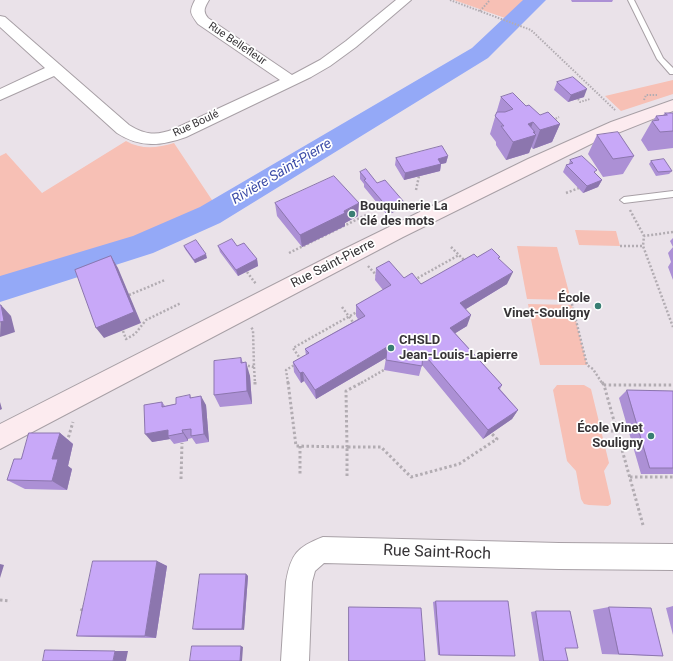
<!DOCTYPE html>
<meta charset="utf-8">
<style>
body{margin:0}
canvas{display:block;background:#eae2e9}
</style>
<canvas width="673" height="661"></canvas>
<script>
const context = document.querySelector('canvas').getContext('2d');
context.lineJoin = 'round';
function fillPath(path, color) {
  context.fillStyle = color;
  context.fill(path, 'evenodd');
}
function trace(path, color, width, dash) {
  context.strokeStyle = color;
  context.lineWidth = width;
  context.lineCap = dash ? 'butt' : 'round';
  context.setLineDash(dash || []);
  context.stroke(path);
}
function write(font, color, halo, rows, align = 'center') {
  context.font = font + ' Roboto,sans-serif';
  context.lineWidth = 3.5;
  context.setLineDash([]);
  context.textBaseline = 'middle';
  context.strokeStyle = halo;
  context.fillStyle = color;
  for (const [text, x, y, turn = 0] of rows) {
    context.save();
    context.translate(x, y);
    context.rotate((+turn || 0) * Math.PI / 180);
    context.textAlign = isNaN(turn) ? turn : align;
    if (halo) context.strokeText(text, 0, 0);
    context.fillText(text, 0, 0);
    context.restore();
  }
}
const green = new Path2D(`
 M454 0H525L505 18Z
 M673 80V94L621 111 605 96Z
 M126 141C142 150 157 148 174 143L216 206 137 236 0 281V156L6 153 42 193Z
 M575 230 616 231 620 246 579 245Z
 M517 246 557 247 571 300 527 299Z
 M528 304 572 305 587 365H540Z
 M557 385H584L591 389 609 463 604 471 611 501V504L608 506 589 505 584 504 581 499 576 471 567 461 553 390Z`);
const river = new Path2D(`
 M523 0H546L488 58 220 223 153 253 0 302V276L133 236 200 207 472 48Z`);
const pathFar2 = new Path2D(`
 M450 0 531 30 616 111
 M480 11 490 0
 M578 99 580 102 590 99
 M644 100 646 95H657
 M553 120 559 117`);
const pathFar1 = new Path2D(`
 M416 190 419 176
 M566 193 579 188
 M630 210 644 236
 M673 232 644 236 643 246 673 327
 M620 246H643
 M451 247 459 255
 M289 253 366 215
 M368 266 377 276
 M247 272 256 284
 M414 280 459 255 466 262
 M129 295 165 280
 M571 300 587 365 593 369 602 383
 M342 307 355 325
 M123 331 126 339 135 334 146 320 181 303
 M301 360 293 348 357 312
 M244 365 254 367 253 330 251 327
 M254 367 255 383
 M288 383 286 370 296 364
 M361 383 384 370`);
const path = new Path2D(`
 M255 382V387
 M288 382 296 446 347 447 346 391 363 382
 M602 382 604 385
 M601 431H617
 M67 442 73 422
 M300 446V476
 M347 476V447H381L411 477 459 464 497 439 491 433
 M630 477H673
 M181 479 182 443
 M643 525 604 385H673
 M0 600 10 601
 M81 611 84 606`);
const service = new Path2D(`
 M628 0H634L663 58 673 68V74H670L657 59Z
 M673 191V197L624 203 620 200 624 197Z`);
const minor = new Path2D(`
 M195 0H209C205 7 202 11 208 18L292 75 320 60 346 41 396 0H411L356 47 330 66 311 77 186 137C161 146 140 148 117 133L54 76 0 100V89L45 68 0 27V16L5 17 129 125C145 135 157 136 174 129L280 80 198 24C190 13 189 12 195 0Z
 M323 537 559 543 673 544V570L559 569 324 563 315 571 312 582 309 661H281L286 582C291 554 297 547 323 537Z`);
const secondary = new Path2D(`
 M673 100V111L595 142 403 237 0 449V424L332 255 528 159 611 122Z`);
const wall = new Path2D(`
 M571 0H613L612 2H572Z
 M557 82 584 97 568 102 554 90Z
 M501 97 526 106 540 115 560 124 552 142 533 149 531 147 529 153 506 160 496 145V142L490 134Z
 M665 113H673V148L648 151 641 140 652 121H653L656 116H663Z
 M597 135 634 156 623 174 603 177 588 154Z
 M448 156 446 163 441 164 440 171 404 180 395 165 396 158Z
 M570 160 595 173 602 180 598 187 583 193 563 172 566 165 569 164Z
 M651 161 672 171 669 174 656 176 649 164Z
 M360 172 377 183 403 208 387 215 364 187V184L360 179Z
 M275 203 358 216 345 223V226L302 247 277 216Z
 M673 238V280L668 267 671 262 668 253 673 247 670 241Z
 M184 246 207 258 195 263 185 249Z
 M218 246H237L257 259 258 266 238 276 220 252Z
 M477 257 499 259 507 284 466 309 467 326 455 333 502 385 500 389 518 410 512 419 483 439 422 365 419 376 384 370 386 358 316 399 304 381 301 383 294 372 293 362 306 355 305 349 358 319 356 316V305L383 290 375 280 376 268 421 284Z
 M241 358 243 363 250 376 252 404 220 407 214 395Z
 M627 390 673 391V474H641L619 398Z
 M190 395 191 398 206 405 209 442 196 444 192 438 188 439V441L174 444 170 439 152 442 162 402 165 406 176 404Z
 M60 433 73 444 68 466 72 469 67 490 25 489 7 480 21 459Z
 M157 561 167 566 156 638 92 637 77 636Z
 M246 574 248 576 244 630H197L193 629Z
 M436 601 515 656 438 655 433 602Z
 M673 606V635L666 608Z
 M609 607 663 656 602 654 593 610Z
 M536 611 568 661H539L531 612Z`);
const shadedWall = new Path2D(`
 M587 89 584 97 568 102 571 95Z
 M533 122 528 137 533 132H535L534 135H536L529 153 506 160 513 142 528 124Z
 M560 124 552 142 533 149 540 130Z
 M448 156 446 163 441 164 440 171 404 180 405 173 438 159Z
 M602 180 598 187 583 193 587 186Z
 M404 202 403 208 387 215 388 208Z
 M359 203 358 216 345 223V226L302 247 300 235 344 211Z
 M206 254 207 258 195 263 194 260Z
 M111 256 118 268 141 323 104 338 96 328Z
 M257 259 258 266 238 276 236 270Z
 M513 272 507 284 456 315 460 303Z
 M1 305 11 316 15 332 0 337Z
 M471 315 467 326 446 339 450 328Z
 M387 347 386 358 316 399 315 390Z
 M246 362 250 376 252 404 247 391Z
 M303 372 304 381 301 383 300 373Z
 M201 396 206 405 209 442 204 434Z
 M0 402 2 409 0 410Z
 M518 410 512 419 483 439 488 430Z
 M168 430V436L170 439 152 442 145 434Z
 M182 430 188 439V441L183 433Z
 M60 433 73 444 68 466 72 469 67 490 52 481V459Z
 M157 561 167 566 156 638 145 636Z
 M0 564 4 565 0 578Z
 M246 574 248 576 244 630 242 629Z
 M241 646 243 647 242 661H240Z
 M115 651H128L126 661H113Z`);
const building = new Path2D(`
 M573 77 587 89 571 95 557 82Z
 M513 93 526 106 529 105 540 115 548 112 560 124 540 130 533 122 528 124 535 132H533L536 135 513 142 501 126H504L495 116 497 112H505L513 109 501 97Z
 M665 113H673V131L660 132 652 121 659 120 656 116 667 115Z
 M618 132 634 156 613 159 597 135Z
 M442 146 448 156 438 159 441 164 405 173 396 158Z
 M582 156 597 170 594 172 602 180 587 186 566 165 573 163 570 160Z
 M664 159 672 171 658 172 651 161Z
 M366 169 377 183 385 180 404 202 388 208 364 180 366 179 360 172Z
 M334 176 359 203 344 211 345 213 300 235 275 203Z
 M232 239 237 246 244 243 257 259 236 270 218 246Z
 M196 240 206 254 194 260 184 246Z
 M492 249 500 257 498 258 513 272 460 303 471 315 450 328 502 385 498 388 518 410 488 430 423 353 422 366 386 360 387 347 315 390 303 372 300 373 293 362 309 353 305 349 365 316 356 305 391 285 376 268 389 261 404 278 412 273 421 284 474 254 477 257Z
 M111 256 134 312 96 328 75 270Z
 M0 305H1L4 321 0 322Z
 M241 358V363L246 362 247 391 214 395V361Z
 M627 390 673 391V468H650Z
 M190 395V398L201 396 204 434 191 436V429L182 430 183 433 168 436V430L145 434 144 405 162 402V407L176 404V398Z
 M29 433H60L52 459H58L52 481 7 480 14 459H21Z
 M93 561H157L145 636H77Z
 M200 574H246L242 629H193Z
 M436 601H508L515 656 440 655Z
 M349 607 421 608 425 661H349Z
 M609 607 651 608 663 656 619 654Z
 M536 611H570L578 648H565L568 661H544Z
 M192 646H241L240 661H190Z
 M45 650 115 651 113 661H43Z`);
const markers = [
 [352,214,4,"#397e73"],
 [598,306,4,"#397e73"],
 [391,348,4,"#397e73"],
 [651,436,4,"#397e73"]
];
const farStreetnames = [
 ["Rue Bellefleur",237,44,34],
 ["Rue Boulé",196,124,-25]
];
const poiNames = [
 ["Bouquinerie La",360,207],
 ["clé des mots",360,222],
 ["École",590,299,"right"],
 ["Vinet-Souligny",590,314,"right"],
 ["CHSLD",399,341],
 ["Jean-Louis-Lapierre",399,356],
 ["École Vinet",643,429,"right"],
 ["Souligny",643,444,"right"]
];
const streetNames = [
 ["Rue Saint-Pierre",333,264,-27]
];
const waterNames = [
 ["Rivière Saint-Pierre",282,172,-31]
];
const nearStreetnames = [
 ["Rue Saint-Roch",437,553,2]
];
fillPath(green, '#f7c0b5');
fillPath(river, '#94a9f7');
trace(service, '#a8a0a6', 2);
trace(minor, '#a8a0a6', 2);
trace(secondary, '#a8a0a6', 2);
trace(pathFar2, '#b2acb2', 2, [1.5, 1.5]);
trace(pathFar1, '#b2acb2', 2.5, [2, 2]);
trace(path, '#b2acb2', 3, [2.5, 2.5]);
fillPath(service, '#fff');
fillPath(minor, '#fff');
fillPath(secondary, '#fcebef');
fillPath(wall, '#ac90d5');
fillPath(shadedWall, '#8c76ae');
fillPath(building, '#c8a8f8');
trace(building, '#8c76ae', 1);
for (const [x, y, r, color] of markers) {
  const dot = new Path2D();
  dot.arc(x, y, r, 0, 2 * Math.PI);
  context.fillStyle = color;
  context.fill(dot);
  trace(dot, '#fff', 1.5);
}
write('11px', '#373437', '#fff', farStreetnames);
write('bold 13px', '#373437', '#fff', poiNames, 'left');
write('13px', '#373437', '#fff', streetNames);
write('italic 14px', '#3d4da8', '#fff', waterNames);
write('16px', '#373437', '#fff', nearStreetnames);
</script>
